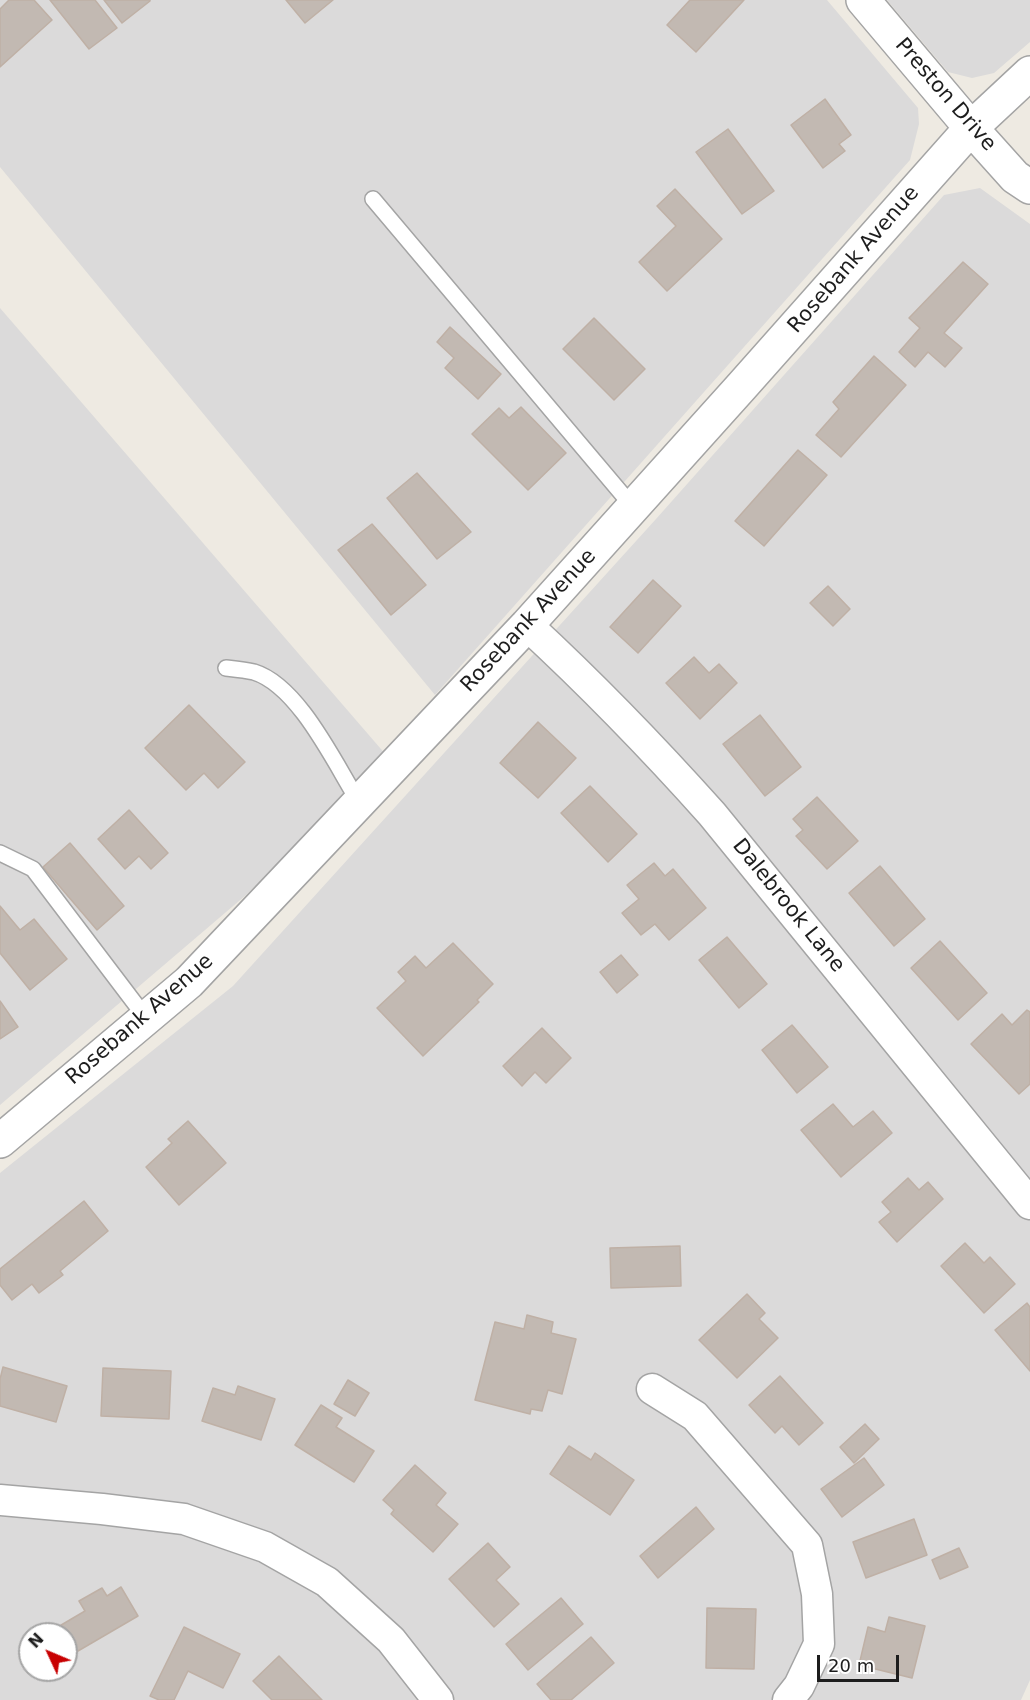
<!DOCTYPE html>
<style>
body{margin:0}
#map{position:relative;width:1030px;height:1700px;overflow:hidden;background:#eeeae2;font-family:"DejaVu Sans",sans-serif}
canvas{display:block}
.north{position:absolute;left:18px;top:1622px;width:60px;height:60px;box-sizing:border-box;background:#fff;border:2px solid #a5a5a5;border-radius:50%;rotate:314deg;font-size:16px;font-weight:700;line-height:24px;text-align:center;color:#1d1d1d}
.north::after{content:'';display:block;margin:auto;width:21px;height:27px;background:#c80102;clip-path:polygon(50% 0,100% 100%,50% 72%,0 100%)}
.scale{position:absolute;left:817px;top:1655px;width:82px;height:27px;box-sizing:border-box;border:3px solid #1d1d1d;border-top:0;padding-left:8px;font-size:18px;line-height:21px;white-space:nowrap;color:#1d1d1d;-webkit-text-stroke:4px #fff;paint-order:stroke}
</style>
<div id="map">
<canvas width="1030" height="1700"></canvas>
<div class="north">N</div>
<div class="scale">20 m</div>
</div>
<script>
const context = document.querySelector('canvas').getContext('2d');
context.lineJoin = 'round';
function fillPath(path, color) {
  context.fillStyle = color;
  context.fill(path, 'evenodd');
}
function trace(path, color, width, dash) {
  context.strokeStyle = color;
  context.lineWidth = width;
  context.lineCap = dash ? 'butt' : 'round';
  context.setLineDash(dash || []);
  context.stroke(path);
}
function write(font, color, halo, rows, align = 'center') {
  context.font = font + ' "DejaVu Sans",sans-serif';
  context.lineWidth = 4.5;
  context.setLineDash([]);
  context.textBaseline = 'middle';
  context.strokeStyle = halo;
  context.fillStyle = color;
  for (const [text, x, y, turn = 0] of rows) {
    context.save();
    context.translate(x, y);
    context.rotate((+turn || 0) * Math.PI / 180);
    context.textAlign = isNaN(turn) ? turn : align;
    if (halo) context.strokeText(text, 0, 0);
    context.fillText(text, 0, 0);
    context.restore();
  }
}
const residential = new Path2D(`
 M0 0H827L918 108 919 124 910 160 435 695 0 167Z
 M887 0H1030V42L994 73 972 78 948 72Z
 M980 188 1030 224V1680L1021 1700H0V1173L233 986 656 519 944 195ZM30 1634H66V1670H30Z
 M0 308 387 756 246 895 0 1105Z`);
const building = new Path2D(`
 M9 0H34L52 20 0 67V9Z
 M50 0H95L117 28 89 49Z
 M104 0H150V1L122 23Z
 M286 0H333L305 23Z
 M690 0H744L696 52 667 25Z
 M825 99 851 135 839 144 845 151 823 168 791 125Z
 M728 129 774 191 742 214 696 152Z
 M675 189 722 239 667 291 639 262 676 226 657 206Z
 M963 262 988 284 944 333 962 348 945 367 928 352 915 367 899 352 920 328 909 318Z
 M594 318 645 369 614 400 563 349Z
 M450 327 501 374 478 399 445 368 454 358 437 342Z
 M874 356 906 385 841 457 816 435 839 409 833 402Z
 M521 407 566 453 528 490 472 434 499 408 509 418Z
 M798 450 827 475 764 546 735 521Z
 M417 473 471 532 437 559 387 498Z
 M372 524 426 585 391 615 338 550Z
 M653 580 681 606 638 653 610 627Z
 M828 586 850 609 833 626 810 603Z
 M694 657 709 673 719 664 737 683 700 719 666 683Z
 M189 705 245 762 218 788 204 773 186 790 145 748Z
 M760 715 801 767 765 796 723 744Z
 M538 722 576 758 538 798 500 763Z
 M590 786 637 834 608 862 561 813Z
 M817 797 858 841 827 869 796 836 803 830 793 819Z
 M129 810 168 853 151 869 139 856 125 869 98 839Z
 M70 843 124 906 97 930 43 867Z
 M654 863 665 876 673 869 706 908 669 940 655 924 641 935 622 913 639 899 627 885Z
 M880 866 925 919 894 946 849 893Z
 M0 906 20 930 34 919 67 959 30 990 0 953Z
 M727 937 767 984 739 1008 699 960Z
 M940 941 987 993 958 1020 911 968Z
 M453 943 493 984 477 1000 479 1002 423 1056 377 1008 406 981 398 972 415 956 426 968Z
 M621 955 638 975 617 993 600 972Z
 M0 1001 18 1027 0 1039Z
 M1027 1010 1030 1012V1084L1019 1094 971 1044 1002 1014 1012 1025Z
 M792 1025 828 1067 797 1093 762 1050Z
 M542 1028 571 1058 546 1083 535 1072 522 1086 503 1066Z
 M833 1104 853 1127 873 1111 892 1133 841 1177 801 1130Z
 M188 1121 226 1163 179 1205 146 1167 172 1143 168 1139Z
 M908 1178 919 1190 928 1182 943 1199 897 1242 879 1222 891 1212 882 1202Z
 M84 1201 108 1231 60 1271 63 1275 39 1293 32 1284 12 1300 0 1285V1269Z
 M965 1243 984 1263 990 1257 1015 1284 984 1313 941 1266Z
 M680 1246 681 1286 611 1288 610 1248Z
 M747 1294 765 1313 759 1319 778 1338 737 1378 699 1340Z
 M1027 1303 1030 1307V1371L995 1330Z
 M527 1315 553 1322 551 1333 576 1339 562 1394 548 1390 542 1411 531 1409 530 1414 475 1400 495 1322 524 1329Z
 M3 1367 67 1386 56 1422 0 1406V1379Z
 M103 1368 171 1371 169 1419 101 1416Z
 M780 1376 823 1423 799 1445 782 1426 775 1433 749 1405Z
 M348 1380 369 1393 355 1416 334 1404Z
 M238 1386 275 1399 261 1440 202 1421 213 1388 235 1395Z
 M321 1405 342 1418 336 1427 374 1451 354 1482 295 1445Z
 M865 1424 879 1439 854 1463 840 1447Z
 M569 1446 591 1460 595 1453 634 1480 610 1515 550 1474Z
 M864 1458 884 1485 842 1517 821 1489Z
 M415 1465 446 1493 436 1505 458 1524 433 1552 391 1514 394 1510 383 1500Z
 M696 1507 714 1529 658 1578 640 1556Z
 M914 1519 927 1555 866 1578 853 1542Z
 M488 1543 510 1567 496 1580 519 1604 494 1627 449 1579Z
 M959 1548 968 1567 940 1579 932 1560Z
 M121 1587 138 1616 66 1658V1634H52L51 1631 85 1611 79 1601 102 1588 107 1596Z
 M561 1598 583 1624 528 1670 506 1644Z
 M707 1608 756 1609 754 1669 706 1668Z
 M889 1617 925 1626 912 1678 859 1665 868 1627 885 1632Z
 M184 1627 240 1654 223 1688 188 1671 174 1700H159L150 1696Z
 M591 1637 614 1663 571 1700H551L537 1684Z
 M279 1656 322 1700H272L253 1681Z`);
const service = new Path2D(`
 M373 199 633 507
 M226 668C235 669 245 670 254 672 299 686 335 764 359 802
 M0 853 33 869 146 1018`);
const minor = new Path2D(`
 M527 625C592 685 653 748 712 814L1030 1204
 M652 1389 695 1416 807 1545 817 1594 819 1644 799 1686 788 1700
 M0 1500 102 1509 184 1519 265 1547 327 1582 391 1640 438 1700`);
const tertiary = new Path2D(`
 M863 0 971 128 1015 177 1030 187
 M0 1141 189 982 527 625 742 386 971 128 1030 73`);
const streetNames = [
 ["Preston Drive",945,95,49],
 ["Rosebank Avenue",854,260,-49],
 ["Rosebank Avenue",529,621,-47],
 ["Dalebrook Lane",788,906,51],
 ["Rosebank Avenue",140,1020,-41]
];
fillPath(residential, '#dbdada');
fillPath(building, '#c2b9b2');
trace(building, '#bfb0a5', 1.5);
trace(service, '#a4a4a4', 18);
trace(minor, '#a4a4a4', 33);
trace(tertiary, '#a4a4a4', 36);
trace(service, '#fff', 15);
trace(minor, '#fff', 30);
trace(tertiary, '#fff', 33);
write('21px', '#1d1d1d', '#fff', streetNames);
</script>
